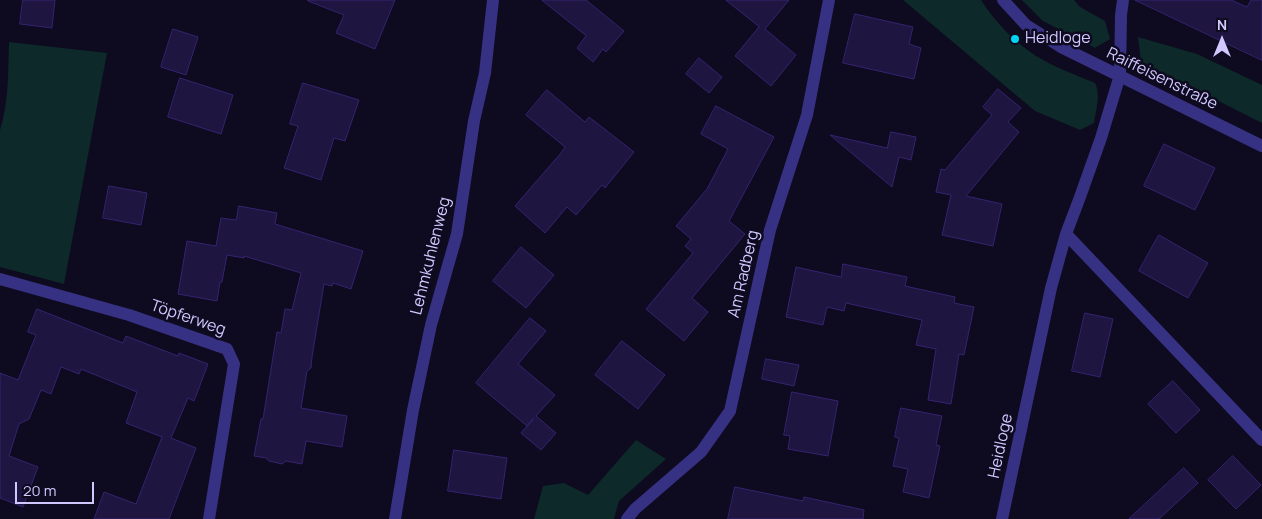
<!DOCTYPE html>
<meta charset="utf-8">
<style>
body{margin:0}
#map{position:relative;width:1262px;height:519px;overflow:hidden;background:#0e0a1f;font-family:Manrope,sans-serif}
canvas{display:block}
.north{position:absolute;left:1197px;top:15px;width:50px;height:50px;-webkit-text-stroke:4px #0e0a1f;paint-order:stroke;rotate:0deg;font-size:14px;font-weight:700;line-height:20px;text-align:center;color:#d0c8ff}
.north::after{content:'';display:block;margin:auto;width:18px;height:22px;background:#d0c8ff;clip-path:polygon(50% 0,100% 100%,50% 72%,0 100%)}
.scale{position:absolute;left:15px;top:482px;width:79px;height:22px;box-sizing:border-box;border:2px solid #d0c8ff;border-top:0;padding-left:6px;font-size:15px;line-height:18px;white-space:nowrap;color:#d0c8ff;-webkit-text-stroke:4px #0e0a1f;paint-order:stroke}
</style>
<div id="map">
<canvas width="1262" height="519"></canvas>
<div class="north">N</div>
<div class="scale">20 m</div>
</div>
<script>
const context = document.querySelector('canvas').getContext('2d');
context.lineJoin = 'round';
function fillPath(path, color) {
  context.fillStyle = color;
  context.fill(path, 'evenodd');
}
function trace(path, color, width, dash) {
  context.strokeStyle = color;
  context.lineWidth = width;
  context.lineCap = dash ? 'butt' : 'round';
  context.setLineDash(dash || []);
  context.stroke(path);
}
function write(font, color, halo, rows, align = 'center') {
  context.font = font + ' Manrope,sans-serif';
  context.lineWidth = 5;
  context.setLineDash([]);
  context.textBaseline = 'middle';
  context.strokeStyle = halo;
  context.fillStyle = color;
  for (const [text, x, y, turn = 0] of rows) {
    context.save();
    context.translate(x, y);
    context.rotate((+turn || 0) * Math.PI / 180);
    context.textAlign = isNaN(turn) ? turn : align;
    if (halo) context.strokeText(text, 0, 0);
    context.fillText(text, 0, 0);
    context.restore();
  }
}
const green = new Path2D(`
 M903 0H981C997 25 1019 47 1045 61 1061 70 1079 76 1095 83 1101 94 1096 111 1094 123L1080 130 1035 111Z
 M1022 0H1074L1080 7 1105 21 1110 39 1095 48 1043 21Z
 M1138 37 1197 54 1262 85V123L1165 74 1141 63Z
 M9 42 107 53 64 284 0 267V130C9 102 8 71 9 42Z
 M636 440 666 459 619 501 614 519H534L543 486 564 483 588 495Z`);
const building = new Path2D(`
 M23 0H55L52 28 20 24Z
 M308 0H395L375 49 336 33 344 15 308 1Z
 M542 0H586L624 31 606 52 603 49 593 62 577 48 586 36Z
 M726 0H789L765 29 796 55 771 86 735 56 759 27Z
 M1135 0H1231L1247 7 1251 0H1262V60Z
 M855 14 913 27 909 44 921 48 914 79 843 63Z
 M173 29 198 37 186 75 161 67Z
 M699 58 722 77 709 93 686 74Z
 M180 78 233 95 221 134 168 117Z
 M303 83 359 100 345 141 334 138 321 180 284 168 298 126 290 124Z
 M998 89 1021 108 1008 122 1019 132 966 196 1002 204 993 246 942 235 951 195 936 192 941 169 945 170 992 115 983 107Z
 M547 90 585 122 589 117 634 152 605 188 602 185 576 215 567 207 545 233 515 206 561 153 565 147 526 115Z
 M716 106 774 137 729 221 745 234 692 298 708 312 684 341 646 309 693 253 685 246 691 239 676 226 707 189 728 149 701 134Z
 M891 132 916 137 911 160 899 157 892 187 830 135 887 148Z
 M1164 144 1215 168 1195 210 1144 186Z
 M109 186 147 193 141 225 103 218Z
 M239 206 277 213 275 224 363 251 351 289 333 283 332 286 324 284 312 357 311 368 307 371 301 408 347 416 342 447 306 441 302 464 286 461 282 464 269 461 266 458 254 456 261 419H263L277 332 281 333 285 309 292 310 301 273 244 256V258L227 255 222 282H220L217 301 178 294 187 241 216 246 221 218 236 220Z
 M1159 235 1208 263 1188 298 1139 271Z
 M521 247 554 275 526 308 493 281Z
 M843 264 907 277 905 286 955 297 954 303 974 307 964 355 959 354 951 404 928 400 936 349 916 345 922 320 846 303 844 311 827 307 823 325 786 317 796 267 841 277Z
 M37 309 123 343 126 336 178 356 179 353 208 364 194 401 188 398 171 438 196 448 169 519H94L104 492 136 504 162 437 126 423 137 392 81 369 79 374 61 367 51 394 41 390 29 419 19 424 9 456 38 467 23 507 0 498V373L18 380 36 335 28 332Z
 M1085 313 1113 319 1100 377 1072 371Z
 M530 318 546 331 518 364 555 395 536 416 556 433 541 450 521 433 534 418 527 426 476 383Z
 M622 341 665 375 638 409 595 375Z
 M766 359 799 365 794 386 762 379Z
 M1173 381 1200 410 1176 433 1148 404Z
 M792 392 838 401 828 456 788 449 790 436 784 435Z
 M901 408 942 416 936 445 940 446 929 498 903 492 908 469 893 466 899 438 895 437Z
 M454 450 507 458 501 499 448 491Z
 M1233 456 1261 485 1236 509 1208 480Z
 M1184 468 1198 483 1159 519H1129Z
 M735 487 803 501 804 497 864 510 863 519H728Z`);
const street = new Path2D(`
 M1003 0 1026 25 1061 47 1262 146
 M1066 234 1262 440
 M0 279 129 315 227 349 234 364 209 519
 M395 519 413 410 431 325 457 234 474 121 485 73 493 0
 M627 519 635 509 701 452 730 411 770 230 807 115 829 0
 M1002 519 1051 288 1066 234 1080 197 1101 138 1120 75 1121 15 1123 0`);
const markers = [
 [1015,39,5,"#00d4f3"]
];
const poiNames = [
 ["Heidloge",1025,39]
];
const streetNames = [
 ["Raiffeisenstraße",1162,79,26],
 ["Lehmkuhlenweg",431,256,-76],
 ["Am Radberg",744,274,-77],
 ["Töpferweg",188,318,19],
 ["Heidloge",1001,446,-78]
];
fillPath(green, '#0d2929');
fillPath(building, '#1f1541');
trace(building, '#352470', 1);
trace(street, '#363182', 12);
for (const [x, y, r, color] of markers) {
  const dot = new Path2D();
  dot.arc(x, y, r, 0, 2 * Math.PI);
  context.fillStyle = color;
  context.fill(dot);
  trace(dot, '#0e0a1f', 2);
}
write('16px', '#d0c8ff', '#0e0a1f', poiNames, 'left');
write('16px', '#d0c8ff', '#0e0a1f', streetNames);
</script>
